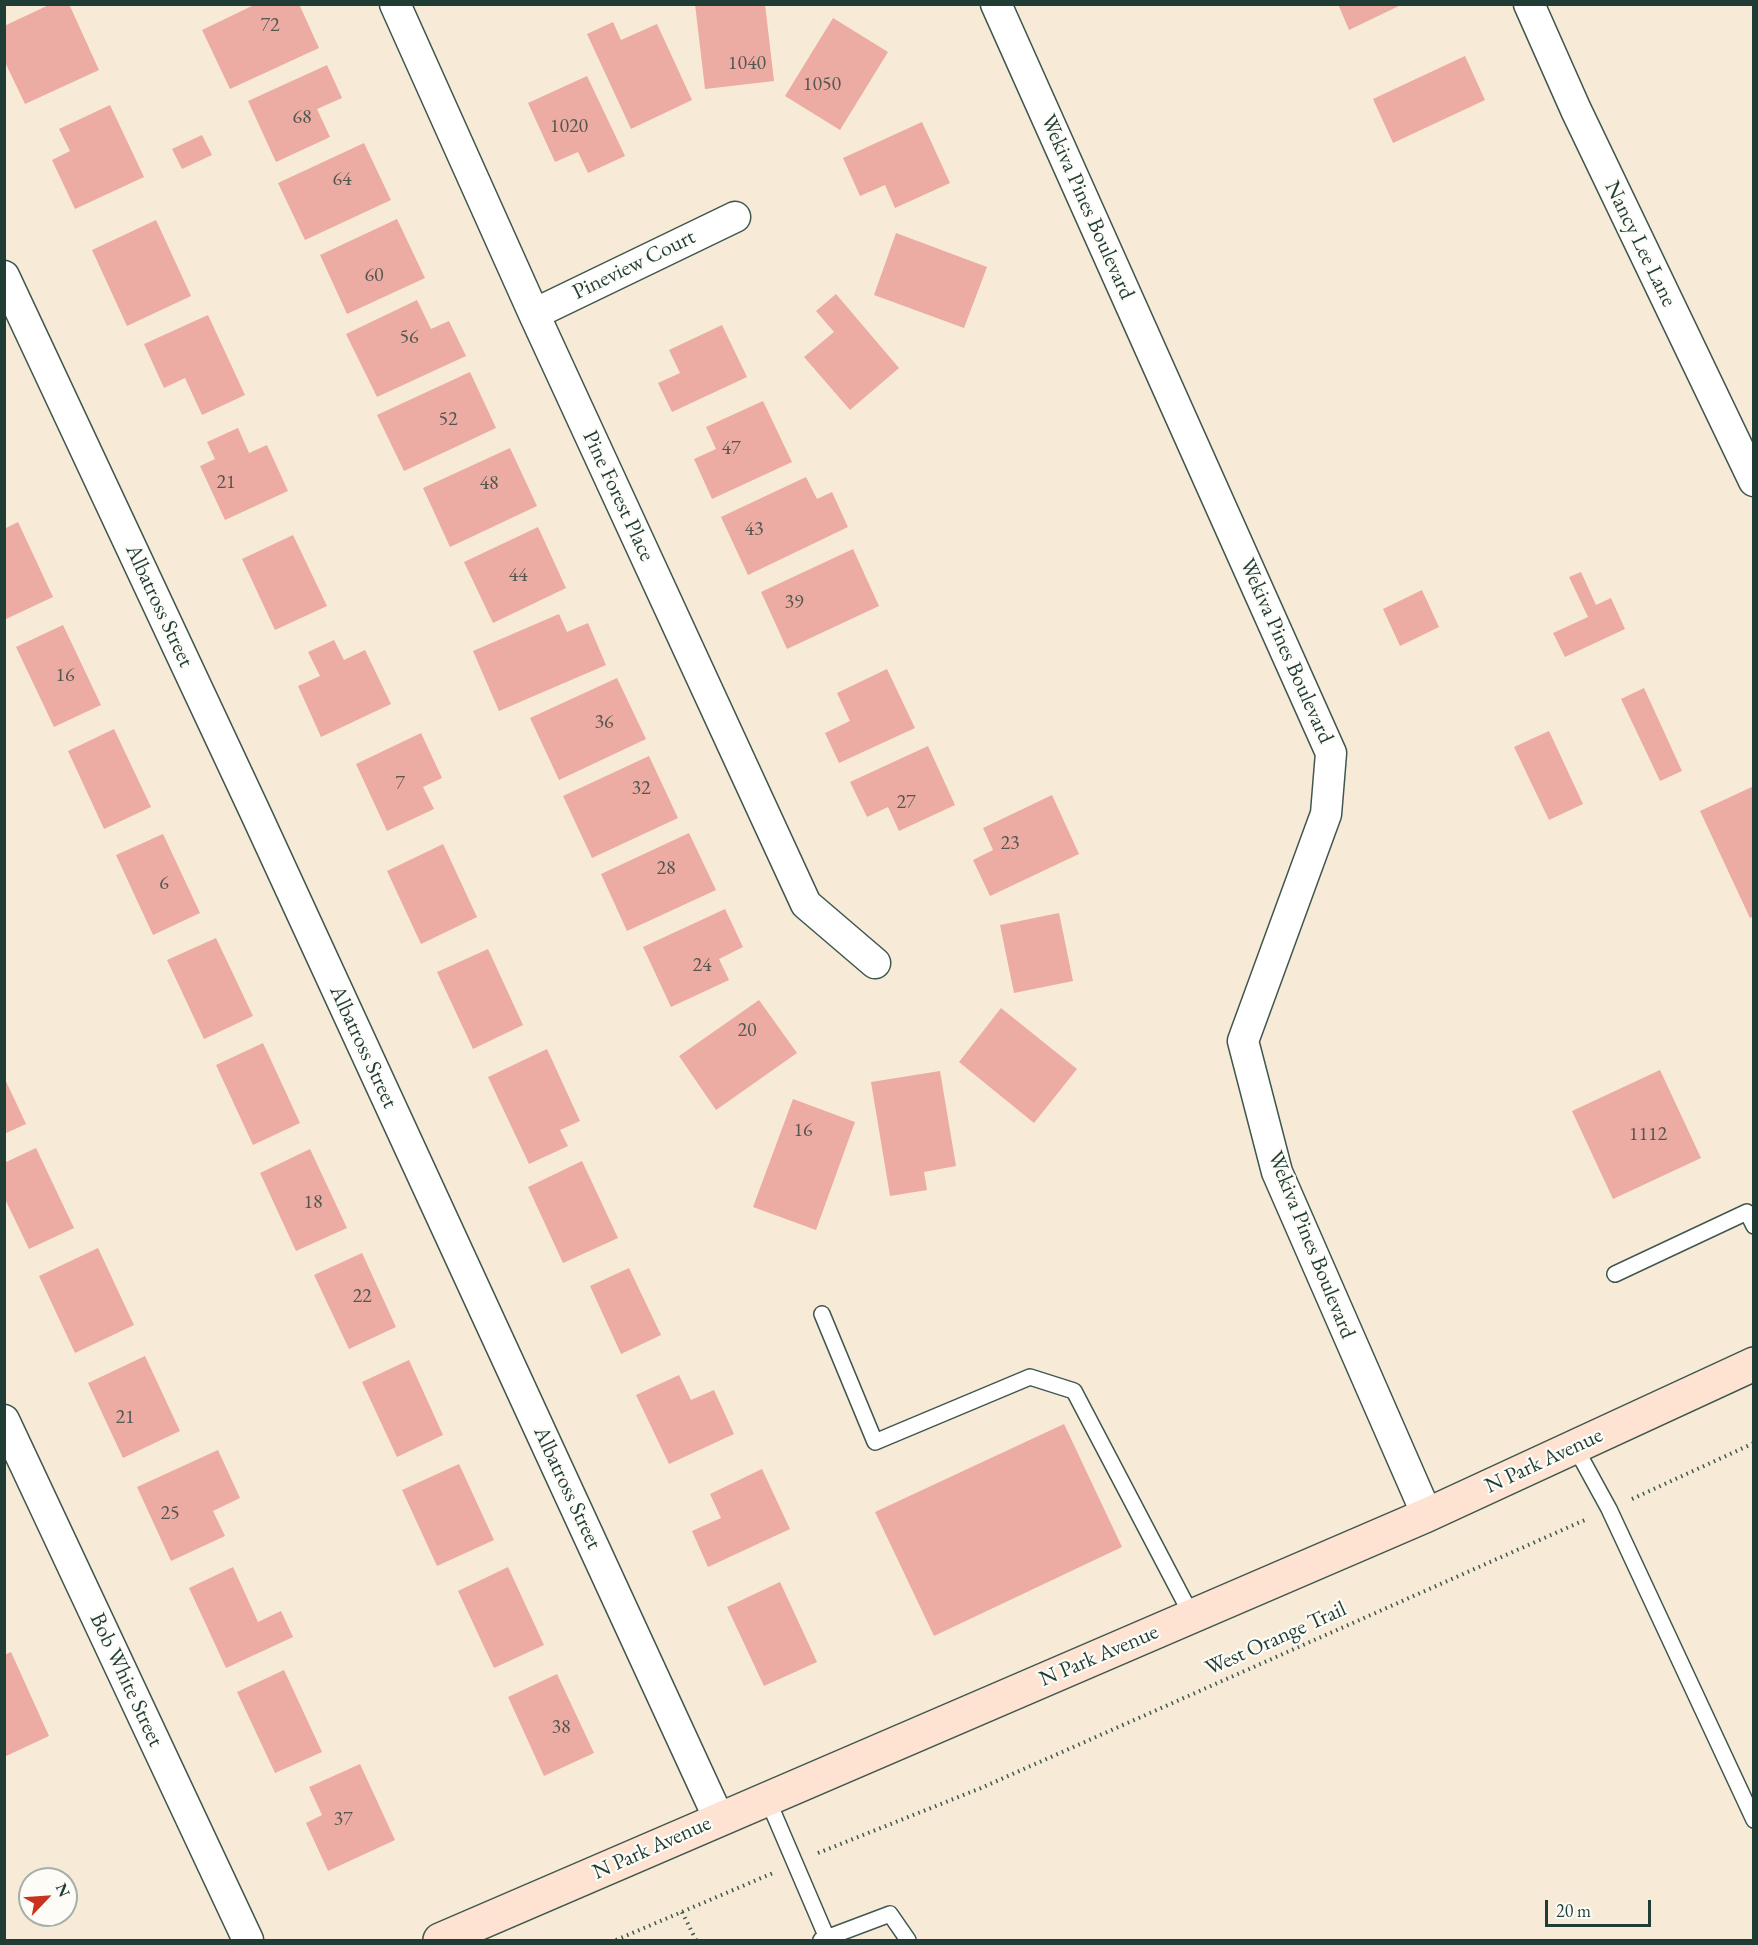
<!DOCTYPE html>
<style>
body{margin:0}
#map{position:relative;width:1758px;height:1945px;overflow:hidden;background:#f7ebd8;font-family:"EB Garamond",serif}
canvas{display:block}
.frame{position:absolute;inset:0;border:6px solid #1f3d34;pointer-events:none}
.north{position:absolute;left:18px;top:1867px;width:60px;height:60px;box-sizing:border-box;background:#fdfcf7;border:2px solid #a4b0a9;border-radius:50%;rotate:65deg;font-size:16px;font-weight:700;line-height:24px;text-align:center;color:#1f3d34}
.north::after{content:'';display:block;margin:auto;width:21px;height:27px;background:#c8321e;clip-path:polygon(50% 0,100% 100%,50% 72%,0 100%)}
.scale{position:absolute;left:1545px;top:1900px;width:106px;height:27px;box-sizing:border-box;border:3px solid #1f3d34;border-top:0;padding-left:8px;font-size:18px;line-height:21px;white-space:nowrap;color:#1f3d34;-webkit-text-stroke:4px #fdfcf7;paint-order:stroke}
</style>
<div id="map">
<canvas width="1758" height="1945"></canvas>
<div class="frame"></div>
<div class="north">N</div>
<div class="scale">20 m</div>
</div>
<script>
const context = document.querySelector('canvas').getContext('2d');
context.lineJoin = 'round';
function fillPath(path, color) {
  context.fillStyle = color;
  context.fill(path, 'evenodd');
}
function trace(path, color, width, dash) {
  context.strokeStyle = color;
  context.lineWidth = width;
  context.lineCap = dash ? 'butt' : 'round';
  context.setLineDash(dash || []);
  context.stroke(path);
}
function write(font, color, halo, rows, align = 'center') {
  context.font = font + ' "EB Garamond",serif';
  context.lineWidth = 4.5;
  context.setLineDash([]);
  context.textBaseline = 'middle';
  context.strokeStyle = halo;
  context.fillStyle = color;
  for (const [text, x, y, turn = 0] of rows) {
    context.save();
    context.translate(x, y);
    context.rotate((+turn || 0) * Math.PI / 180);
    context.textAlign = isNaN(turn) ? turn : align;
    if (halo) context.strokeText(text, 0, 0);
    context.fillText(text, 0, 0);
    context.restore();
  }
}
const building = new Path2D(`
 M51 4H69L99 70 25 104 4 60V26Z
 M256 4H299L319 48 230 89 202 30Z
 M695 4H765L774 81 705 89Z
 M1338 4H1403L1349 30Z
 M833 18 888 52 840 130 785 96Z
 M613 22 621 40 657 24 692 100 631 129 587 34Z
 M1465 56 1485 100 1393 143 1373 99Z
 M327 65 342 98 317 109 330 137 276 162 248 101Z
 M587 76 625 156 588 173 578 152 555 162 528 103Z
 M110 105 144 177 75 209 52 160 70 151 59 129Z
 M922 122 950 183 895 208 885 185 860 196 843 158Z
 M202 135 212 155 182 169 172 149Z
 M364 143 391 200 305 240 278 183Z
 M397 219 425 278 347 314 320 255Z
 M156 220 191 296 127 326 92 250Z
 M896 233 987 267 964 328 874 295Z
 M836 294 899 368 850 410 804 357 834 332 816 311Z
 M417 300 431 329 449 321 466 356 377 397 346 334Z
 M208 315 245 395 202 415 185 378 164 388 144 344Z
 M722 325 747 377 672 412 658 383 680 373 669 350Z
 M470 372 496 428 404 471 377 415Z
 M763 401 792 462 712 499 694 459 716 449 706 427Z
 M238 428 249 453 267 445 288 491 225 520 200 466 215 459 207 442Z
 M510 448 537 506 450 547 423 488Z
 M806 477 817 499 832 492 848 527 748 575 721 517Z
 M18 522 53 597 6 619 4 529Z
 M538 527 566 588 493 623 464 562Z
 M293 535 327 606 275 630 242 559Z
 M853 549 879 606 787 649 761 592Z
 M1581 572 1596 605 1611 598 1625 629 1565 657 1553 633 1588 617 1569 577Z
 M1422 590 1439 627 1400 646 1383 609Z
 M559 614 567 632 588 623 606 665 499 711 473 651Z
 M63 625 101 705 54 727 16 647Z
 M334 640 344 660 365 650 391 704 321 737 298 686 320 676 308 652Z
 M887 669 915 728 839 763 825 733 850 721 837 693Z
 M617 678 646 739 559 780 530 718Z
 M1644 688 1682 771 1660 781 1621 699Z
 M114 729 151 807 104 829 68 751Z
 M1549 731 1583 804 1549 820 1514 747Z
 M421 733 442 778 423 787 434 809 387 831 356 764Z
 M928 746 955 805 899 831 888 807 867 817 850 782Z
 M649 756 678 818 592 858 563 796Z
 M1754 786V916L1750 918 1700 811Z
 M1052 795 1079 854 990 896 973 860 993 850 983 828Z
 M689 833 716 890 627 931 601 874Z
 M163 834 200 913 153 935 116 855Z
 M443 844 477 917 421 944 387 871Z
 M725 909 743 947 719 959 729 980 671 1007 643 947Z
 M1059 913 1073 981 1014 993 1000 925Z
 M216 938 253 1016 204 1039 167 960Z
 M488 949 523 1025 473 1049 437 972Z
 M759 1000 797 1053 716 1110 679 1056Z
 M1001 1008 1077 1069 1034 1123 959 1062Z
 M263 1043 300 1123 253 1145 216 1065Z
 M547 1049 580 1121 560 1130 568 1146 529 1164 488 1077Z
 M1660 1070 1701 1158 1613 1199 1572 1111Z
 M940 1071 956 1166 924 1172 927 1190 890 1196 871 1082Z
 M4 1077 26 1124 4 1134Z
 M793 1099 855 1122 816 1230 753 1207Z
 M36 1148 74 1228 29 1249 4 1197V1163Z
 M310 1149 347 1228 296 1251 260 1173Z
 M582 1161 618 1238 563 1263 528 1187Z
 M98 1248 134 1325 75 1353 39 1276Z
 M362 1253 396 1327 349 1349 314 1275Z
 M629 1268 661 1335 621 1354 590 1286Z
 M145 1356 180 1431 123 1458 88 1383Z
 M409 1360 443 1435 397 1457 362 1382Z
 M679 1375 691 1400 714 1390 734 1434 669 1464 636 1395Z
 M1064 1424 1122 1547 934 1636 875 1512Z
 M218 1450 240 1498 213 1511 225 1536 171 1561 137 1487Z
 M459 1464 494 1540 437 1566 402 1490Z
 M762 1469 790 1529 708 1567 692 1531 721 1518 710 1494Z
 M233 1567 258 1622 281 1611 293 1637 226 1668 189 1588Z
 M508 1567 544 1645 494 1668 458 1591Z
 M780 1582 817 1662 764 1686 727 1607Z
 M11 1652 49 1736 4 1757V1655Z
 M284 1670 322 1752 275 1773 237 1692Z
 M557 1674 594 1753 544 1776 508 1697Z
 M360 1764 395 1840 328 1871 306 1823 322 1815 309 1787Z`);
const path = new Path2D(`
 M1632 1499 1754 1443
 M818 1853 981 1788 1587 1519
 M682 1912 696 1940
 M616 1940 773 1873`);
const lane = new Path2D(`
 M1615 1274 1747 1212 1754 1226
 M822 1314 875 1442 1030 1377 1074 1391 1192 1616
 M1575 1447 1609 1509 1754 1820
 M767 1798 827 1938
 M821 1940 890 1914 908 1940`);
const street = new Path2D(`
 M395 4 534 314 806 904 875 963
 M996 4 1331 753 1326 814 1243 1041 1277 1172 1427 1515
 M1529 4 1576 110 1754 481
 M4 276 256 814 719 1819
 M534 314 735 217
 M4 1420 248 1940`);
const secondary = new Path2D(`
 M440 1940 1427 1515 1754 1364`);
const numberNames = [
 ["72",270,26],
 ["1040",747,64],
 ["1050",822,85],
 ["68",302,118],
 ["1020",569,127],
 ["64",342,180],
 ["60",374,276],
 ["56",409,338],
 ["52",448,420],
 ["47",731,449],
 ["21",226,483],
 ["48",489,484],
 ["43",754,530],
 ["44",518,576],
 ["39",794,603],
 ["16",65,676],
 ["36",604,723],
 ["7",400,784],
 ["32",641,789],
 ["27",906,803],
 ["23",1010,844],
 ["28",666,869],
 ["6",164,884],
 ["24",702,966],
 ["20",747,1031],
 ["16",803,1131],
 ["1112",1648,1135],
 ["18",313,1203],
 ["22",362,1297],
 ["21",125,1418],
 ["25",170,1514],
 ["38",561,1728],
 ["37",343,1820]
];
const streetNames = [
 ["Wekiva Pines Boulevard",1087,207,66],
 ["Nancy Lee Lane",1640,244,64],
 ["Pineview Court",634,265,-26],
 ["Pine Forest Place",618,496,65],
 ["Albatross Street",159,606,65],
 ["Wekiva Pines Boulevard",1286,651,66],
 ["Albatross Street",363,1047,65],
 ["Wekiva Pines Boulevard",1311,1245,68],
 ["N Park Avenue",1544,1461,-25],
 ["Albatross Street",567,1488,65],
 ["West Orange Trail",1276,1639,-24],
 ["N Park Avenue",1099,1656,-23],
 ["Bob White Street",126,1680,65],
 ["N Park Avenue",652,1848,-24]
];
fillPath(building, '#ecaba3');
trace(lane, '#3f574d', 18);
trace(street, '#3f574d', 33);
trace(secondary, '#3f574d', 36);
trace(path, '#3f574d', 4, [1.5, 4.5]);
trace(lane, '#fff', 15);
trace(street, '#fff', 30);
trace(secondary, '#fee3d2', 33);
write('20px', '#525850', null, numberNames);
write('22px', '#1f3d34', '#fdfcf7', streetNames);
</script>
